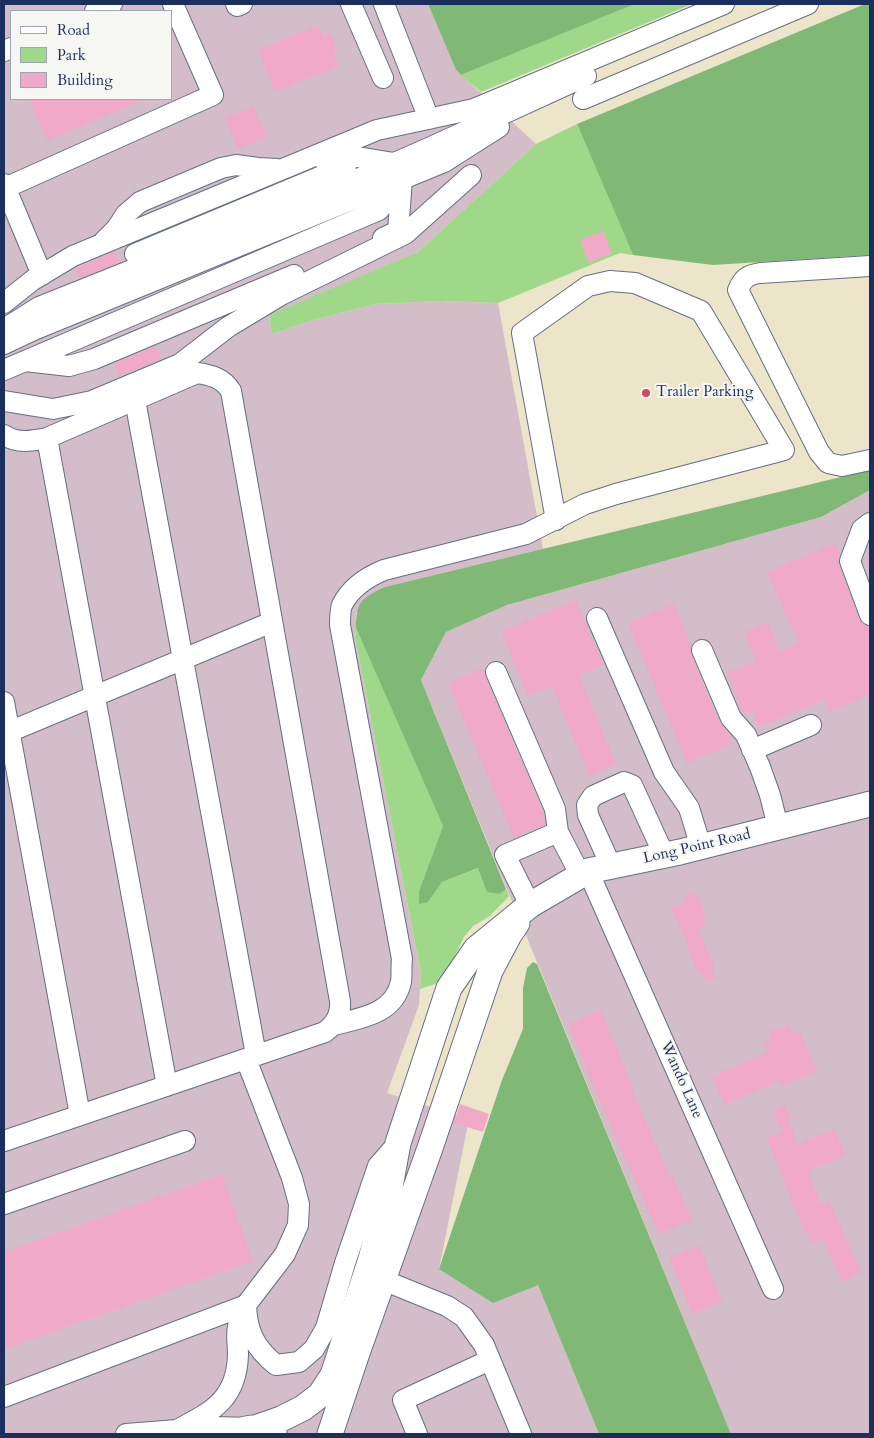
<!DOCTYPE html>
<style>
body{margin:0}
#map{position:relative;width:874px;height:1438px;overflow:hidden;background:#ece5c9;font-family:Cardo,serif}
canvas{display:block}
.frame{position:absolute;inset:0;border:5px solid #1b2f5e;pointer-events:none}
.legend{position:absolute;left:10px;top:10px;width:162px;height:90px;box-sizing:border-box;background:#f6f6f2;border:1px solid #9ea6b7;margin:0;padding:6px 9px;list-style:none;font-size:15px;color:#1b2f5e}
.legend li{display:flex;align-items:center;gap:10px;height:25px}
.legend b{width:25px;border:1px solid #9ea6b7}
</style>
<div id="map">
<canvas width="874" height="1438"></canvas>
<div class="frame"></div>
<ul class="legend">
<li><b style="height:6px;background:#fff"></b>Road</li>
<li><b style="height:14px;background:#a0d88a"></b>Park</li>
<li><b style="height:14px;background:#f0aac7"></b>Building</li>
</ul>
</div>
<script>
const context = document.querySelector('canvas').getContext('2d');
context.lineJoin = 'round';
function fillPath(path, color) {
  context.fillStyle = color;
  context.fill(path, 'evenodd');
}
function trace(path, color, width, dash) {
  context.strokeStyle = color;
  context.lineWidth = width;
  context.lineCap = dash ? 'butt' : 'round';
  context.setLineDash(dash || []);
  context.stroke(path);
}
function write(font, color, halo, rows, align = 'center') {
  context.font = font + ' Cardo,serif';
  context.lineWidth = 4;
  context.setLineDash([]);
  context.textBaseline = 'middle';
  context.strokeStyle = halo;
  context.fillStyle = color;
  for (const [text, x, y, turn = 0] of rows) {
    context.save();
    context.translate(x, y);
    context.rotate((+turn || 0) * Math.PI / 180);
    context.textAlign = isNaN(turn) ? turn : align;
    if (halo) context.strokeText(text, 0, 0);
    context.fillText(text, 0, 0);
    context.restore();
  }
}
const industrial = new Path2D(`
 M4 4H428L456 70 536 144 418 252 269 316 272 334 313 320 376 304 439 301 498 303 543 549 385 587 356 613V642L421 973 419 1005 387 1093 469 1119 439 1269 538 1285 599 1434H4ZM11 11H171V99H11Z
 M870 490V1434H731L421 680 446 632 507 605 821 517Z`);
const green = new Path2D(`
 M635 4H692L481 92 461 75Z
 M577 124 633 255 620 253 498 303 439 301 376 304 313 320 272 334 269 315 418 252 536 144Z
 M356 628 443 826 419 891 428 902 442 882 479 868 500 894 506 889 509 896 490 916 473 926 464 937 444 978 435 984 420 989 421 973 356 642Z`);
const forest = new Path2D(`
 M428 4H635L461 75 456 70Z
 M865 4H870V255L713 265 633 255 577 124Z
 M870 470V490L821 517 507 605 446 632 421 680 506 889 500 894 487 892 478 868 442 882 428 902 419 904V891L443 826 356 628C356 601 362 598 385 587Z
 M533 962 537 964 731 1434H599L538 1285 493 1303 439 1269 502 1080 523 1029V988L527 968Z`);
const building = new Path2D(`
 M318 25 323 37 331 33 337 50 333 51 339 66 275 92 258 50Z
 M29 99H144L47 141Z
 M253 106 267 137 238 149 225 118Z
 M603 231 612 253 589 263 580 240Z
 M116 251 120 262 79 278 75 269Z
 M156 346 161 359 120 376 115 363Z
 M835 543 840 554 839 565 859 619 863 624 870 627V694L830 712 824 700 759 727 752 711 743 714 727 673 756 661 744 632 768 622 779 651 799 643 767 572Z
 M576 600 603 665 579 675 616 764 589 776 552 686 528 696 501 631Z
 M674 604 691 646V655L720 723 727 732 733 744 687 763 628 623Z
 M482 668 543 812 545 825 514 838 448 683Z
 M695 892 706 916 702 918 705 926 698 929 715 967 711 968 716 978 705 982 701 972 698 973 696 968 686 945 688 944 671 908 686 901 684 897Z
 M601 1010 634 1090 632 1091 670 1176 672 1174 692 1220 659 1234 601 1104 568 1024Z
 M789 1024 793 1034 800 1032 817 1071 782 1086 780 1080 724 1105 712 1076 768 1052 764 1044 771 1040 768 1032Z
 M460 1104 489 1114 483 1132 454 1123Z
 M785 1105 790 1117 788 1118 798 1144 834 1129 845 1155 808 1171 821 1204 829 1200 861 1273 842 1282 822 1238 811 1243 793 1204 767 1138 782 1132 773 1110Z
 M222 1174 253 1261 4 1349V1252Z
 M699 1245 722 1302 692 1314 669 1257Z`);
const minor = new Path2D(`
 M236 4 237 6 242 4
 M351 4 383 78
 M384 4 429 119
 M95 11 112 4
 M4 51 11 48
 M583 99 808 4
 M326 163 345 155 394 163
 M4 184 42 275
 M5 188 213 95 173 4
 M383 238 398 231 402 180
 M104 241 117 228 126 214 140 202 221 168 236 165 258 168 277 169
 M135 254 346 166
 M870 266 760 273C748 275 743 278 738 290L819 452 828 463 842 466 870 460
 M4 303 33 280 73 256 377 130 474 109 724 4
 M4 329 39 307 342 186 431 147 586 76
 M4 344 36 329 444 162 499 127
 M25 361 69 366 94 359 294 275
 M4 370 379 210 402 180
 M135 400 256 1055
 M4 401 53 409 92 401 180 364 228 327 281 295 405 234 471 175
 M4 435C17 444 32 441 47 438L197 373C211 375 223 378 231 391L340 1001C341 1015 336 1023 325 1032L4 1141
 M47 438 167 1086
 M870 523 862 529 850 561 870 615
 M597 618 664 772 689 808 701 847
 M702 650 731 718 746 735 760 767 770 795 778 827
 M496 672 555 809 558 832
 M4 702 80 1115
 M4 734 272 622
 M752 750 811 725
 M611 866 588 815 587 805 593 796 624 782 632 785 664 855
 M588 871 773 1289
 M530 905 505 855 558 832 581 876
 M334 1025C361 1018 394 1014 401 982 402 975 401 966 402 959L340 625C340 619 340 610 342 605 351 587 367 577 384 570L526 534 585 504 616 494 784 450 701 311 635 283 610 281 588 286 522 333 556 520
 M4 1204 185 1141
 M383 1280 447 1306 464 1317 484 1345 521 1434
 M4 1397 246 1305 285 1254 298 1225 299 1204 292 1178 246 1059
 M177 1430C213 1411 237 1399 238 1354 238 1345 236 1335 238 1326 240 1319 243 1312 246 1305 247 1332 255 1348 276 1365L299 1362 314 1349 326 1328 345 1263 378 1166 398 1143
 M126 1434 216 1427 248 1428
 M417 1434 403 1400 490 1360`);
const major = new Path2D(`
 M258 1427 281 1419 303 1408 320 1395 333 1375 371 1259 390 1187 398 1143 449 988 476 949 530 905 588 871 680 852 870 804
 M231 1434C245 1428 259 1425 274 1430
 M330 1434 357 1353 430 1148 490 971 509 935 517 923`);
const markers = [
 [646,393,5,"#d1495b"]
];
const poiNames = [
 ["Trailer Parking",656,393]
];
const streetNames = [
 ["Long Point Road",697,847,-13],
 ["Wando Lane",681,1080,66]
];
fillPath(industrial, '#d2bdc8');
fillPath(green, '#a0d88a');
fillPath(forest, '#80b876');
fillPath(building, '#f0aac7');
trace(minor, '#646f83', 22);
trace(major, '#646f83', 27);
trace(minor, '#fff', 20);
trace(major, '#fff', 25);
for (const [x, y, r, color] of markers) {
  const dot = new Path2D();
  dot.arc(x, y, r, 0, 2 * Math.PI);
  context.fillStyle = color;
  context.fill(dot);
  trace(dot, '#f6f6f2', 2);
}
write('15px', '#1b2f5e', '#f6f6f2', poiNames, 'left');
write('15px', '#1b2f5e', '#f6f6f2', streetNames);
</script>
